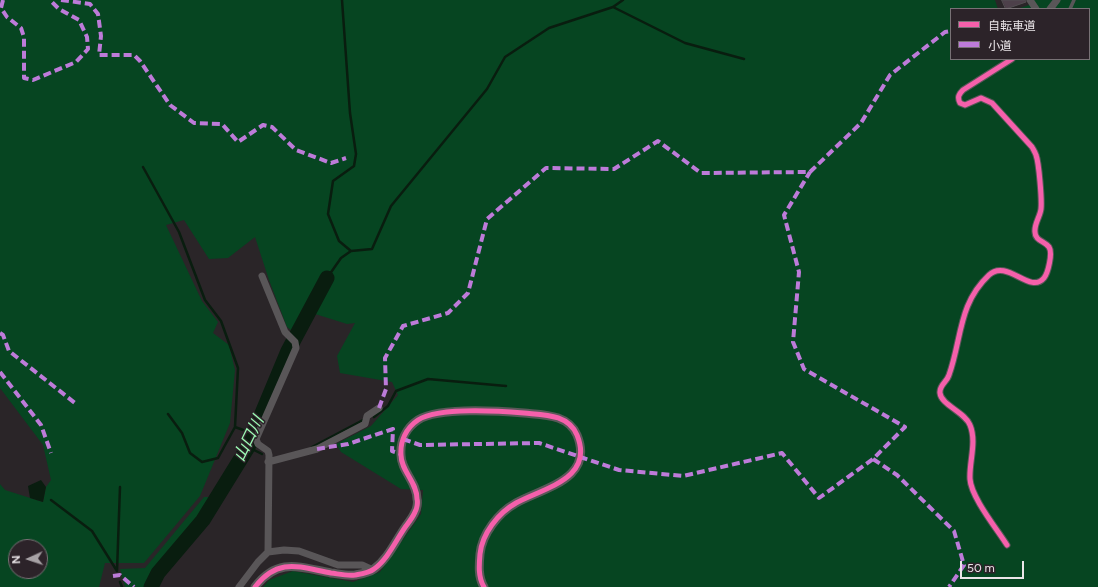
<!DOCTYPE html>
<meta charset="utf-8">
<style>
body{margin:0}
#map{position:relative;width:1098px;height:587px;overflow:hidden;background:#2a2528;font-family:Figtree,"Noto Sans JP",sans-serif}
canvas{display:block}
.legend{position:absolute;left:950px;top:8px;width:140px;height:52px;box-sizing:border-box;background:#2c2329;border:1px solid #787175;margin:0;padding:5px 7px;list-style:none;font-size:12px;color:#eae5e8}
.legend li{display:flex;align-items:center;gap:8px;height:20px}
.legend b{width:20px;border:1px solid #787175}
.north{position:absolute;left:8px;top:539px;width:40px;height:40px;box-sizing:border-box;background:#2c2329;border:1px solid #787175;border-radius:50%;rotate:267deg;font-size:11px;font-weight:700;line-height:16px;text-align:center;color:#eae5e8}
.north::after{content:'';display:block;margin:auto;width:14px;height:18px;background:#a7a2a5;clip-path:polygon(50% 0,100% 100%,50% 72%,0 100%)}
.scale{position:absolute;left:960px;top:561px;width:64px;height:18px;box-sizing:border-box;border:2px solid #eae5e8;border-top:0;padding-left:5px;font-size:12px;line-height:14px;white-space:nowrap;color:#eae5e8;-webkit-text-stroke:3px #2c2329;paint-order:stroke}
</style>
<div id="map">
<canvas width="1098" height="587"></canvas>
<ul class="legend">
<li><b style="height:5px;background:#f560ab"></b>自転車道</li>
<li><b style="height:5px;background:#bd7bd9"></b>小道</li>
</ul>
<div class="north">N</div>
<div class="scale">50 m</div>
</div>
<script>
const context = document.querySelector('canvas').getContext('2d');
context.lineJoin = 'round';
function fillPath(path, color) {
  context.fillStyle = color;
  context.fill(path, 'evenodd');
}
function trace(path, color, width, dash) {
  context.strokeStyle = color;
  context.lineWidth = width;
  context.lineCap = dash ? 'butt' : 'round';
  context.setLineDash(dash || []);
  context.stroke(path);
}
function write(font, color, halo, rows, align = 'center') {
  context.font = font + ' Figtree,"Noto Sans JP",sans-serif';
  context.lineWidth = 3;
  context.setLineDash([]);
  context.textBaseline = 'middle';
  context.strokeStyle = halo;
  context.fillStyle = color;
  for (const [text, x, y, turn = 0] of rows) {
    context.save();
    context.translate(x, y);
    context.rotate((+turn || 0) * Math.PI / 180);
    context.textAlign = isNaN(turn) ? turn : align;
    if (halo) context.strokeText(text, 0, 0);
    context.fillText(text, 0, 0);
    context.restore();
  }
}
const green = new Path2D(`
 M0 0H995L998 9H951V59H1089V9H1017L1029 5 1030 0H1098V587H263L269 580 293 571 353 582 380 572 421 514 423 490 401 489 341 452 336 444 371 426 398 395 392 382 340 373 337 356 355 323 347 324 312 313 301 338 287 327 269 280 255 237 228 258 209 259 184 220 166 225 202 301 218 322 213 333 229 345 235 370 230 423 200 496 144 563H105L99 587H0V484L5 490 43 502 46 487 51 480 43 445 0 388ZM16 547H40V571H16Z
 M204 497H210L200 515 156 566 144 587H125L120 569 145 568Z`);
const water = new Path2D(`
 M41 480 46 487 43 502 30 498 28 486Z`);
const stream = new Path2D(`
 M342 0 350 113 356 154 354 166 333 181 328 214 339 241 351 251
 M613 7 685 43 744 59
 M143 167 179 232 205 300 221 321 238 368 235 427 254 434
 M327 278 341 258 351 251 372 249 391 206 487 89 505 57 549 28 613 7 623 0
 M168 414 182 433 190 453 202 462 218 458 235 427
 M374 417 388 406 396 391 428 379 506 386
 M248 447 262 454
 M312 447 363 420
 M51 500 92 531 117 571 120 487
 M120 582 122 587`);
const river = new Path2D(`
 M151 587 158 573 203 520 248 447 288 351 327 278`);
const building = new Path2D(`
 M1002 0H1025L1026 2 1006 9Z`);
const lane = new Path2D(`
 M1070 9 1074 0`);
const street = new Path2D(`
 M1030 0 1036 9
 M1050 9 1057 0
 M262 276 285 332 295 342 296 348 256 439 258 444 268 451 269 455 268 552
 M268 462 317 449 365 424 367 416 379 408
 M1007 545C997 529 971 497 970 479 969 462 977 442 970 425 965 412 941 405 940 393 939 385 947 382 949 375 962 339 958 304 989 275 1007 258 1030 295 1044 278 1048 273 1053 253 1049 247 1045 241 1035 241 1035 232 1034 224 1040 217 1041 209 1042 200 1039 163 1036 155 1035 152 1033 149 1032 147L992 103 981 98 965 105 960 103C957 97 959 94 963 90L1012 59
 M239 587 258 562 268 552 284 550 299 551 338 565H362L373 570`);
const secondary = new Path2D(`
 M255 587C278 557 299 567 331 573 339 574 347 576 355 575 361 574 369 573 374 569 388 559 396 540 406 526 409 522 413 517 415 512 417 509 418 502 417 499 417 482 401 471 401 455 400 441 406 428 418 420 438 407 500 411 524 413 544 415 568 414 577 435 595 479 543 488 516 503 498 513 482 534 480 554 479 565 478 577 484 587`);
const quiet = new Path2D(`
 M3 0 1 8 7 17 21 28 24 37V78L33 80 76 62 88 49 87 37 79 20 59 9 50 0
 M61 0 90 4 98 14 101 36 99 55H134L140 61 170 105 194 123 222 124 238 142 263 125 272 127 296 150 331 163 346 158
 M0 333 3 335 9 351 75 403
 M0 372 41 425 51 453
 M379 408 386 389 385 358 403 326 448 313 468 293 487 219 546 168 614 169 658 141 701 173 810 172 861 123 890 75 945 32 951 31
 M403 439 420 445 539 443 619 470 683 476 782 453 819 498 873 459 905 427 804 369 793 342 799 272 784 215 810 172
 M317 449 348 444 393 429 392 451 401 454
 M873 459 897 475 954 531 964 565 949 587
 M113 576 120 575 134 587`);
const cycleway = new Path2D(`
 M1007 545C997 529 971 497 970 479 969 462 977 442 970 425 965 412 941 405 940 393 939 385 947 382 949 375 962 339 958 304 989 275 1007 258 1030 295 1044 278 1048 273 1053 253 1049 247 1045 241 1035 241 1035 232 1034 224 1040 217 1041 209 1042 200 1039 163 1036 155 1035 152 1033 149 1032 147L992 103 981 98 965 105 960 103C957 97 959 94 963 90L1012 59
 M255 587C278 557 299 567 331 573 339 574 347 576 355 575 361 574 369 573 374 569 388 559 396 540 406 526 409 522 413 517 415 512 417 509 418 502 417 499 417 482 401 471 401 455 400 441 406 428 418 420 438 407 500 411 524 413 544 415 568 414 577 435 595 479 543 488 516 503 498 513 482 534 480 554 479 565 478 577 484 587`);
const waterNames = [
 ["山口川",249,439,-64]
];
fillPath(green, '#064521');
fillPath(water, '#091d0f');
trace(stream, '#091d0f', 2.5);
trace(river, '#091d0f', 15);
fillPath(building, '#4d404a');
trace(building, '#534f52', 1);
trace(lane, '#595658', 3.5);
trace(street, '#595658', 7);
trace(secondary, '#5a5859', 9);
trace(quiet, '#bd7bd9', 4, [8, 4]);
trace(cycleway, '#f560ab', 5);
write('italic 16px', '#9cfdb5', '#2c2329', waterNames);
</script>
